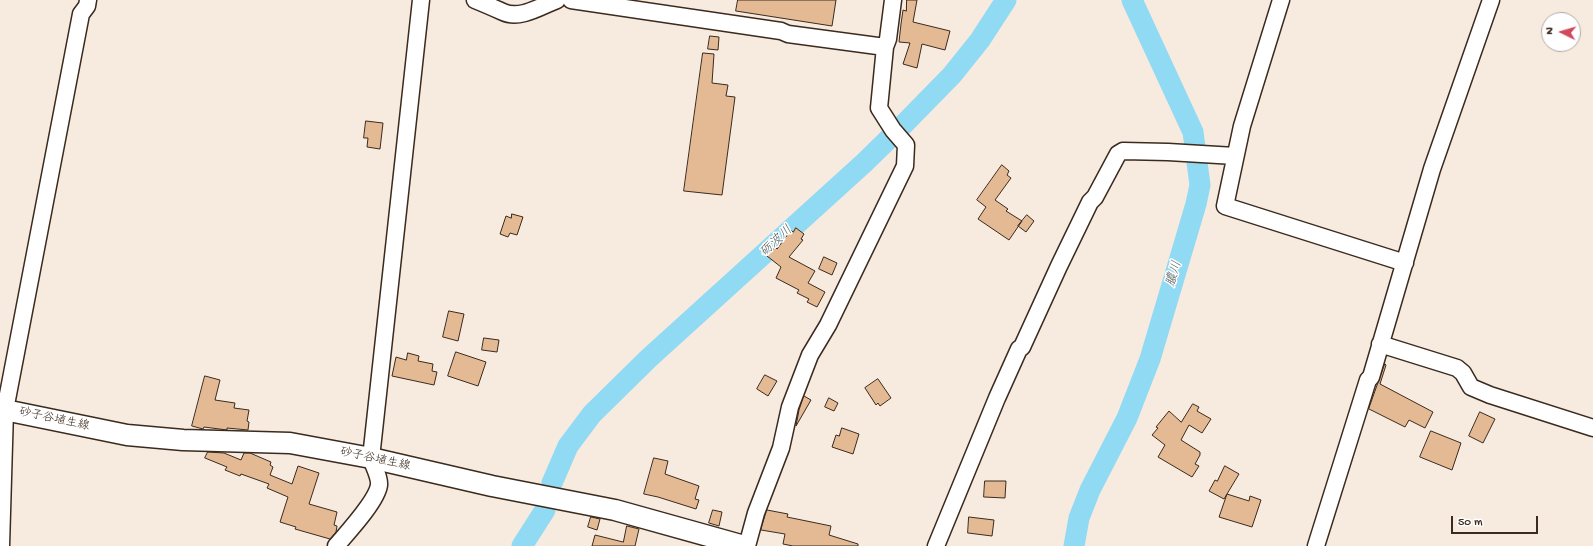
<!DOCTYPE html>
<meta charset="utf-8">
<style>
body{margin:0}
#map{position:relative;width:1593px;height:546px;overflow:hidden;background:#f7eadf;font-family:"Gochi Hand",sans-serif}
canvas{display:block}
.north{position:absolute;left:1541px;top:12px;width:40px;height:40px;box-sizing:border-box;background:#fff;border:1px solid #b1aaa5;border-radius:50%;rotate:275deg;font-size:11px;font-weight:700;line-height:16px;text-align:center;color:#3b2a1e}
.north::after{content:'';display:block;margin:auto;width:14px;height:18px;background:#d1495b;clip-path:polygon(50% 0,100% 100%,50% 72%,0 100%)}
.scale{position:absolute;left:1451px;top:516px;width:87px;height:18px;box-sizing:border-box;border:2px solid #3b2a1e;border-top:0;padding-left:5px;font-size:12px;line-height:14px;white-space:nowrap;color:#3b2a1e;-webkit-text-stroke:3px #fff;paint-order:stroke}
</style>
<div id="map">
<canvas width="1593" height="546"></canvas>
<div class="north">N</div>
<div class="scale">50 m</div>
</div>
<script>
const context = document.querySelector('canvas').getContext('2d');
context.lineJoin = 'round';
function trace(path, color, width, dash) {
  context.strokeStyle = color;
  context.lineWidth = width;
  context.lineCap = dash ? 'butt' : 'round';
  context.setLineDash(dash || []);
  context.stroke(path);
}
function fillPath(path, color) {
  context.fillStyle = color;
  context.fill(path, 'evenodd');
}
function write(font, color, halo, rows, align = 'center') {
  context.font = font + ' "Gochi Hand","Klee One",sans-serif';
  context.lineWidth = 3;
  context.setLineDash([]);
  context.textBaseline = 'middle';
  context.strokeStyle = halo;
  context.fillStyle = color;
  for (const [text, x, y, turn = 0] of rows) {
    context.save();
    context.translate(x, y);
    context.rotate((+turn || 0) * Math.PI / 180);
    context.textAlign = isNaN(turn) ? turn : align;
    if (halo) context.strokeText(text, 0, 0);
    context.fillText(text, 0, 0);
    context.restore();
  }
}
const river = new Path2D(`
 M552 483 568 446 592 414 649 358 864 163 905 123 952 75 980 40 1006 0
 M522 546 545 510
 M1074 546 1079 518 1090 490 1127 418 1150 359 1196 204 1200 185 1193 132 1132 0`);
const building = new Path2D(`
 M738 0H836L832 26 736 11Z
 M907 0H917L913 22 950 31 945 50 922 44 917 68 903 64 910 43 899 42 901 24 903 10 906 11Z
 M710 36 719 37 718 50 708 49Z
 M703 53 714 54 712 83 728 85 726 96 735 97 722 195 684 191Z
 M366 121 383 123 380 149 367 147 368 138H364Z
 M1002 165 1009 171 1007 175 1011 178 995 200 1008 209 1006 211 1022 221 1009 240 978 219 986 207 977 200Z
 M512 214 523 217 517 235 510 233 508 237 500 234 506 216 511 218Z
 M1027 215 1034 221 1026 232 1018 226Z
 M796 228 804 234 801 239 803 240 789 257 815 271 808 283 825 292 817 307 807 302 809 299 797 293 799 290 776 278 781 267 767 256 775 247 777 249 791 230 793 232Z
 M824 257 837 263 832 275 819 269Z
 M449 311 464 314 458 341 443 337Z
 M484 338 499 340 497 352 482 350Z
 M456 352 486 362 478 386 448 376Z
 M408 353 419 356 418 361 433 364 432 371 437 372 434 385 392 376 396 357 406 360Z
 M1385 364 1386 365 1380 384 1433 412 1425 428 1409 420 1405 427 1369 409Z
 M765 375 777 381 768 396 757 389Z
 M205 376 220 380 215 400 235 403 234 408 249 410 247 421 249 422 248 430 227 428V430L204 427 203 429 192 426Z
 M878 379 891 398 880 406 878 403 876 405 865 388Z
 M804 396 811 400 796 426 799 410Z
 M829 398 838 403 834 411 825 407Z
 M1193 404 1199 407 1197 411 1211 419 1202 433 1189 425 1181 440 1200 452V455L1195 464 1199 466 1192 477 1158 457 1165 445 1152 435 1158 428 1156 427 1169 411 1181 422Z
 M1480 412 1495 419 1483 443 1469 436Z
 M842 428 859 434 853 454 832 447 836 435 839 436Z
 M1431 431 1461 443 1452 470 1420 457Z
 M208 452 224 453 241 460 244 453H250L271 462 270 465 273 467 270 475 292 484 298 466 319 473 309 504 337 512 334 525 337 526 336 532 330 539 295 529 296 527 280 522 288 497 267 488 269 484 241 474 240 476 225 470 227 467 205 458Z
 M654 458 668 461 665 474 699 486 695 499 699 500 696 509 658 497 644 494Z
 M1225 466 1239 474 1227 494 1249 501 1250 496 1261 500 1252 527 1219 517 1227 494 1224 499 1209 491 1215 480 1217 481Z
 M985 481H1006L1005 498 984 497Z
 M713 510 722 512 719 526 709 523Z
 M767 510 788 514 787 517 831 526 829 535 858 544V546H793L783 544 785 534 761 530Z
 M591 517 600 519 597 530 588 527Z
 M969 517 994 520 992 536 968 533Z
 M627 526 639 529 635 546H592L595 535 623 542Z`);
const minor = new Path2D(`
 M475 0C485 4 494 8 503 12 520 20 541 6 557 0
 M571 0 781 31 788 34 885 47
 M1281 0 1242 126 1225 206 1405 263
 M1380 344 1457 368 1463 373 1471 387 1490 395 1593 428
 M1 546 5 410 81 14 87 6 88 0
 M336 546C347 533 377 501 379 485 380 477 373 465 371 458L421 0
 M747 546 756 513 781 448 790 407 810 355 828 325 905 166 906 145 893 130 879 108 885 47 888 39 893 0
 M936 546 997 398 1019 349 1022 347 1059 266 1090 202 1095 197 1118 154 1123 151 1168 152 1235 156
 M1316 546 1368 380 1371 377 1432 169 1491 0`);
const major = new Path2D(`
 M0 409 127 435 183 440 290 443 371 458 492 486 615 510 744 546`);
const streetNames = [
 ["砂子谷埴生線",54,420,12],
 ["砂子谷埴生線",375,460,12]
];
const waterNames = [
 ["砺波川",777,242,-43],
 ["膿川",1175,274,-74]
];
trace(river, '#91daf3', 21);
fillPath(building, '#e4ba95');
trace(building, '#3b2a1e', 1);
trace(minor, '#3b2a1e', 19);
trace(major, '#3b2a1e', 23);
trace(minor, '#fff', 16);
trace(major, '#fff', 20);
write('12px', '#3b2a1e', '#fff', streetNames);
write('italic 13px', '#555f5e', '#fff', waterNames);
</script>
